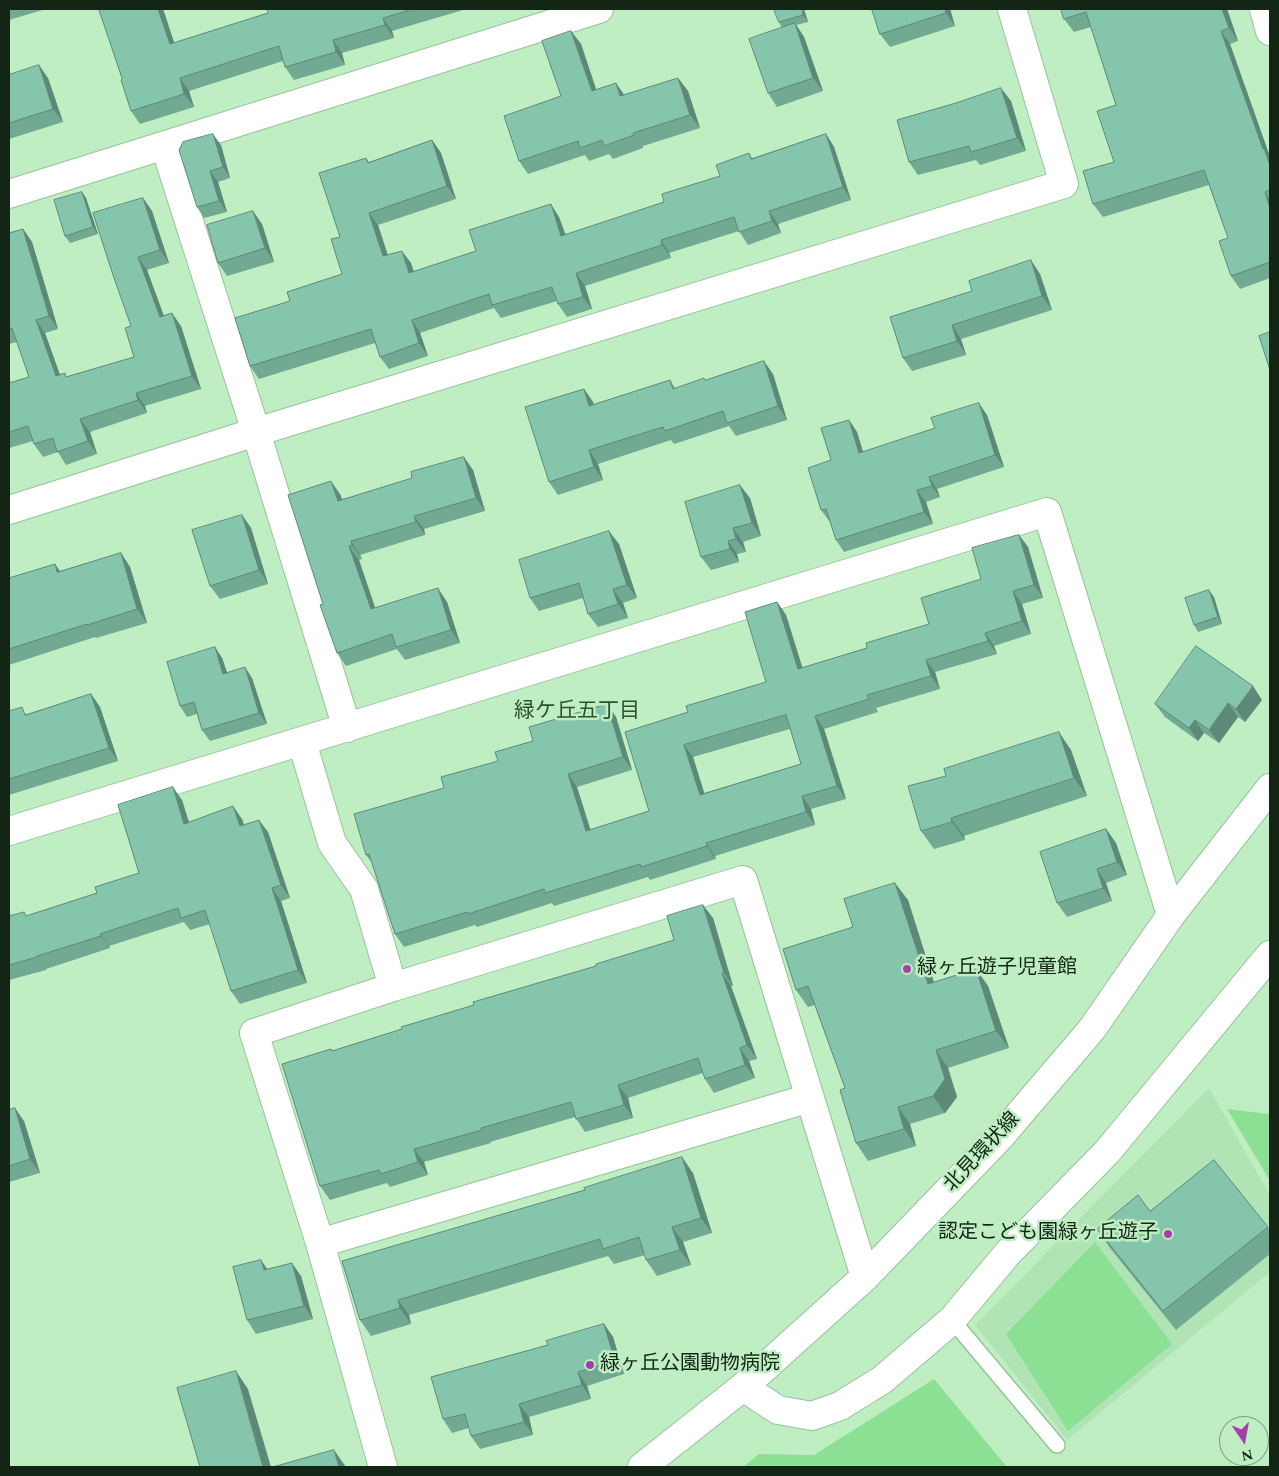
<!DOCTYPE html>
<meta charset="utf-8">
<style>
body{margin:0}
#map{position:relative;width:1279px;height:1476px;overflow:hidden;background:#c0eec3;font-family:Spectral,serif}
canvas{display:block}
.frame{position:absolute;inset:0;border:10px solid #132515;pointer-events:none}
.north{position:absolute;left:1219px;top:1416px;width:50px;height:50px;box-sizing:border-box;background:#c0eec3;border:1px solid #7b9e7d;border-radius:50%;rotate:168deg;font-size:14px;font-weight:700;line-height:20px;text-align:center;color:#132515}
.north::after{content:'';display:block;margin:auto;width:18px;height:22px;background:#a440a6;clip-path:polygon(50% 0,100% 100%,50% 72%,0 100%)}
</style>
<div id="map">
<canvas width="1279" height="1476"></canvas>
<div class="frame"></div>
<div class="north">N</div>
</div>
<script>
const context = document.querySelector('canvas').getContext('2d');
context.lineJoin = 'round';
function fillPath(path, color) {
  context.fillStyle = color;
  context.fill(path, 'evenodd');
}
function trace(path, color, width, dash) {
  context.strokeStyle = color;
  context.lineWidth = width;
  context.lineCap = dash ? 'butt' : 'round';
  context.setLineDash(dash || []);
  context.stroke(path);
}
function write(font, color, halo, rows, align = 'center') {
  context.font = font + ' Spectral,"Noto Sans JP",serif';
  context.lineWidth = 5;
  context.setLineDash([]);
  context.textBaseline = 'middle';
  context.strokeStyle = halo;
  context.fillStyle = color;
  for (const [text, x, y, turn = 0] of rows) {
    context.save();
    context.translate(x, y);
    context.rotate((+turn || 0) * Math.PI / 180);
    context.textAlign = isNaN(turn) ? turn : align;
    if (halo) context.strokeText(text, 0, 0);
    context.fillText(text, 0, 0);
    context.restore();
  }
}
const built = new Path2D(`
 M1209 1088 1270 1195V1272L1067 1440 975 1325Z`);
const green = new Path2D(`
 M1227 1109 1270 1114V1181Z
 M1095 1242 1172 1344 1068 1431 1006 1334Z
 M934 1379 1007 1467H743L759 1454 814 1455Z`);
const lane = new Path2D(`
 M952 1320 1057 1445`);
const street = new Path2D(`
 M1264 9 1270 31
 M165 146 256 432 347 728
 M9 194 599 9
 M9 510 256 432 1064 184 1012 9
 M302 742 332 843 364 889 393 987
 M9 831 1047 512 1171 915
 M320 1243 810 1098
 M743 1387 778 1410 812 1416 840 1406 882 1380 952 1320 1008 1253 1107 1152 1270 955
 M383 1467 320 1243 254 1033 393 987 743 880 865 1277`);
const secondary = new Path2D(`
 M642 1467 743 1387 865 1277 1000 1137 1092 1029 1171 915 1270 788`);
const wall = new Path2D(`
 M9 9H46L9 20Z
 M99 9H163L174 43 268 13 267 9H462L463 10 392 31 394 38 342 53 345 65 294 80 285 67 283 61 189 91 194 107 140 124 131 111 122 79Z
 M804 9 808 22 796 25 804 37 823 91 777 107 768 93 782 28 779 22Z
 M872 9H950L955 26 890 47 880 34Z
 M1061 9H1227L1238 41 1230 44 1270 157V278L1240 289 1231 276 1228 238 1209 185 1103 217 1093 204 1114 162 1116 105 1091 27 1074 32 1064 19Z
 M571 31 581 44 596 89 624 95 678 78 688 91 700 128 643 146V148L613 159 609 154 589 161 585 155 528 174 519 161 561 96Z
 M9 75 48 78 63 122 9 139Z
 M1011 101 1026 151 980 165 976 160 918 175 909 162 956 103Z
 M826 134 834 147 851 200 778 224 781 233 748 245 739 231 669 253 671 258 585 286 592 309 567 317 558 304 557 301 501 318 494 308 420 333 428 356 389 369 380 357 375 343 259 379 250 366 290 301 342 274 366 158 369 162 432 140 441 153 456 199 378 225 388 255 411 263 414 272 476 251 559 217 566 235 664 202 720 176 749 153 752 158Z
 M221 145 230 178 218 182 227 212 204 218 197 207Z
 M82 192 86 198 98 234 70 243 65 236Z
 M143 198 152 211 169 263 147 270 164 316 181 326 201 389 145 406 147 413 90 432 97 454 66 465 58 452 43 457 34 444 33 441 9 448V383L29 377 17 342 9 344V233L23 229 32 242 58 329 45 333 60 375 68 377 134 357 131 326Z
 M262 224 274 262 227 276 218 263Z
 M1040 274 1052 310 961 339 966 355 912 371 903 358 890 317Z
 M773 374 787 420 736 436 729 426 674 444 671 440 598 464 603 480 558 495 549 482 584 389 593 402 594 405 670 380 675 388 706 380Z
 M987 415 1004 467 937 489 940 497 926 502 933 524 844 552 836 540 830 522 821 510 831 460 849 420 857 432 863 452Z
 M473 470 485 511 424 529 425 535 360 555 362 559 359 560 375 608 447 602 460 643 405 660 397 649 346 666 337 653 323 604 340 494 342 499Z
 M750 498 761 536 743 542 746 552 737 554 739 562 711 570 701 557Z
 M242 515 251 528 268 584 220 599 210 586Z
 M1019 535 1028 547 1043 598 1022 604 1031 634 994 646 997 654 935 672 940 689 876 708 878 712 824 729 846 799 811 809 815 825 715 856 716 859 650 880 648 877 554 906 552 903 477 927 475 925 404 947 395 934 373 864 366 855 444 788 498 761 533 741 607 704 616 717 632 770 577 787 590 830 649 811 688 712 766 682 777 602 786 615 802 668 867 648 929 624 981 579ZM790 729 801 764 704 793 693 757Z
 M619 544 637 598 623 603 628 618 598 627 588 614 583 598 539 611 530 598Z
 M121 553 130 567 147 623 96 638 95 637 9 665V578L60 571Z
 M1214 597 1222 624 1198 632 1194 625Z
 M215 647 222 658 227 672 252 678 267 724 210 741 202 730 197 714 187 717 180 706Z
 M91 694 100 707 118 761 9 795V711L27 714Z
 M1262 700 1245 722 1238 717 1219 743 1204 733 1198 741 1165 717 1155 704Z
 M1071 750 1087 796 964 836 965 840 934 849 921 831Z
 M182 800 189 822 242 819 244 825 268 832 290 898 281 901 307 983 240 1004 231 991 210 924 190 930 184 922 109 946 110 948 46 969V970L9 980V916H27L97 893 139 873Z
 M1106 829 1116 843 1127 875 1106 883 1112 901 1067 917 1057 903Z
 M908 900 934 982 976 969 988 986 1009 1048 948 1068 957 1097 945 1113 910 1124 916 1146 868 1161 856 1143 845 1088 815 1005 808 1007 796 990 853 927Z
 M713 918 733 986H731L757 1059 749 1061 755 1078 714 1093 705 1079 703 1073 628 1098 633 1118 585 1132 575 1117 490 1142 491 1143 424 1162 428 1175 390 1187 387 1183 330 1200 320 1186 332 1051 402 1029 474 1005 596 966 674 940Z
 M9 1110 24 1121 40 1173 9 1182Z
 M693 1173 712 1233 683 1242 691 1265 657 1276 646 1260 645 1255 614 1264 608 1256 409 1315 411 1324 371 1336 360 1320 342 1261Z
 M1150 1211 1268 1227 1270 1231V1254L1176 1330 1110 1248 1097 1229Z
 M268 1269 301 1276 313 1319 256 1334 247 1320Z
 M604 1324 613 1337 624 1374 587 1386 591 1399 529 1417 533 1435 480 1449 471 1436 469 1428 452 1433 443 1419 548 1345Z`);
const shadedWall = new Path2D(`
 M158 9H163L179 57 170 44Z
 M802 9H804L808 22 803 15Z
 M945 9H950L955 26 946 13Z
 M1222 9H1227L1238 41 1229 28Z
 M383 18 392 31 394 38 385 25Z
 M795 23 804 37 823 91 813 78Z
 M571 31 581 44 601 104 592 91Z
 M1221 31 1230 44 1270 157V165L1263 149Z
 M333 40 342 53 345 65 336 52Z
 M39 65 48 78 63 122 53 109Z
 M180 78 189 91 194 107 184 94Z
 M678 78 688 91 700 128 690 115Z
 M616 83 625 96H620Z
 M1001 88 1011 101 1026 151 1017 138Z
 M213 134 221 145 230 178 223 167Z
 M826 134 834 147 851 200 843 187Z
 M432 140 441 153 456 199 447 186Z
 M210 171 218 182 227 212 219 201Z
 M82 192 86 198 98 234 93 227Z
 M1265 192 1270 200V208Z
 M143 198 152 211 169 263 160 250Z
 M551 204 559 217 570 249 561 236Z
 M253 211 262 224 274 262 265 248Z
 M769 211 778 224 781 233 772 221Z
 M369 213 378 225 392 269 383 256Z
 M23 229 32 242 58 329 49 316Z
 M661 240 669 253 671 258 662 245Z
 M402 251 411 263 418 286 409 273Z
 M138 257 147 270 169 330 160 317Z
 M1031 260 1040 274 1052 310 1042 296Z
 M576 273 585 286 592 309 583 297Z
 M172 313 181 326 201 389 192 376Z
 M36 320 45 333 65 389 56 376Z
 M412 320 420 333 428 356 419 343Z
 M952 325 961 339 966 355 957 341Z
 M764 361 773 374 787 420 778 406Z
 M584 389 593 402 598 419 589 406Z
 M136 393 145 406 147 413 138 400Z
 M979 403 987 415 1004 467 995 455Z
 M80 419 90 432 97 454 88 441Z
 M849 420 857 432 867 465 859 453Z
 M589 450 598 464 603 480 594 467Z
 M464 457 473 470 485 511 476 498Z
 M929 477 937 489 940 497 932 486Z
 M331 481 340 494 347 514 338 501Z
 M740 485 750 498 761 536 752 523Z
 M917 490 926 502 933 524 924 512Z
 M242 515 251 528 268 584 259 570Z
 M414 516 424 529 425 535 416 522Z
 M733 528 743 542 746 552 736 539Z
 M609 531 619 544 637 598 627 585Z
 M1019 535 1028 547 1043 598 1034 585Z
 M351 541 360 555 362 559 352 545Z
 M728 541 737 554 739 562 730 549Z
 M349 546 359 560 380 622 371 609Z
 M121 553 130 567 147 623 137 609Z
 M55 564 64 577 57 572Z
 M438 588 447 602 460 643 451 630Z
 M613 589 623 603 628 618 618 604Z
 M1209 590 1214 597 1222 624 1218 617Z
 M1013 591 1022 604 1031 634 1022 621Z
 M777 602 786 615 807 682 798 669Z
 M985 633 994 646 997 654 988 641Z
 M215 647 222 658 231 684 223 674Z
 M926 660 935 672 940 689 931 676Z
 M245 667 252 678 267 724 259 713Z
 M1253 686 1262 700 1245 722 1236 709Z
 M91 694 100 707 118 761 109 748Z
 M1228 703 1238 717 1219 743 1209 730Z
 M607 704 616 717 632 770 623 757Z
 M815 716 824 729 846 799 837 786Z
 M1195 720 1204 733 1198 741 1189 728Z
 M1059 732 1071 750 1087 796 1074 778Z
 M684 745 693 757 709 808 700 795Z
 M568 774 577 787 595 844 586 831Z
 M173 787 182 800 193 836 184 824Z
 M802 796 811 809 815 825 806 812Z
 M233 806 242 819 249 839 240 826Z
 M951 818 964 836 965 840 952 822Z
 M259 820 268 832 290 898 281 885Z
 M1106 829 1116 843 1127 875 1117 862Z
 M706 843 715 856 716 859 707 846Z
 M1097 869 1106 883 1112 901 1103 888Z
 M895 883 908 900 940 1002 928 984Z
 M272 888 281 901 307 983 298 970Z
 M703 905 713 918 733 986 724 973Z
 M100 934 109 946 110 948 101 936Z
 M976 969 988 986 1009 1048 996 1031Z
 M722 973 731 986 757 1059 747 1045Z
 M740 1048 749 1061 755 1078 745 1065Z
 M936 1050 948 1068 957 1097 945 1113 933 1096Z
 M618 1085 628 1098 633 1118 624 1105Z
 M898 1107 910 1124 916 1146 904 1129Z
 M15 1108 24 1121 40 1173 30 1159Z
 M414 1149 424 1162 428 1175 418 1162Z
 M682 1157 693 1173 712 1233 701 1218Z
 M672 1227 683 1242 691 1265 680 1250Z
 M261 1260 270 1273 264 1270Z
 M292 1263 301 1276 313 1319 304 1306Z
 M398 1300 409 1315 411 1324 400 1308Z
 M604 1324 613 1337 624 1374 615 1361Z
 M236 1371 248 1389 271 1467H263Z
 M578 1372 587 1386 591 1399 582 1385Z
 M519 1404 529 1417 533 1435 524 1422Z
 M334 1450 346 1467H339Z`);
const building = new Path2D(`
 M99 9H158L170 44 268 13 267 9H413L383 18 385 25 333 40 336 52 285 67 279 46 180 78 184 94 131 111 121 80 122 79Z
 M774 9H802L803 15 779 22Z
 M872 9H945L946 13 880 34Z
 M1061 9H1222L1229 28 1221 31 1263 149 1264 148 1270 165V190L1265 192 1270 208V262L1231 276 1219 241 1228 238 1204 170 1093 204 1083 171 1114 162 1097 111 1116 105 1086 12 1064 19Z
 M795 23 813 78 768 93 749 39Z
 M571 31 592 91 616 83 620 96 678 78 690 115 633 133 634 135 604 146 602 140 580 148 578 141 519 161 504 116 561 96 542 41Z
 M39 65 53 109 9 123V75Z
 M1001 88 1017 138 971 152 969 146 909 162 897 120 956 103Z
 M213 134 223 167 210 171 219 201 197 207 179 150 183 142Z
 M826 134 843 187 769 211 772 221 739 232 734 217 661 240 662 245 576 273 583 297 558 304 552 287 492 305 489 294 412 320 419 343 380 357 371 329 250 366 235 318 290 301 287 292 342 274 331 239 340 237 319 173 366 158 368 163 432 140 447 186 369 213 383 256 402 251 409 273 476 251 469 230 551 204 561 236 664 202 662 194 720 176 716 165 749 153 751 159Z
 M82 192 93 227 65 236 54 200Z
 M143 198 160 250 138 257 160 317 172 313 192 376 136 393 138 400 80 419 88 441 57 452 53 438 34 444 28 426 9 432V383L29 377 12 328 9 329V233L23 229 49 316 36 320 56 376 65 373 66 377 134 357 125 328 131 326 113 275 93 213Z
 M253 211 265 248 218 263 207 225Z
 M1031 260 1042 296 952 325 957 341 903 358 890 317 972 291 969 281Z
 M1270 332V370L1259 336Z
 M764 361 778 406 727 423 723 411 665 431 663 427 589 450 594 467 549 482 525 407 584 389 589 406 670 380 673 389 704 378 705 380Z
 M979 403 995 455 929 477 932 486 917 490 924 512 836 540 826 509 821 510 808 468 831 460 821 428 849 420 859 453 935 428 931 418Z
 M464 457 476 498 414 516 416 522 351 541 352 545 349 546 371 609 438 588 451 630 396 647 392 634 337 653 320 605 323 604 288 495 331 481 338 501 412 478 411 472Z
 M740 485 752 523 733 528 736 539 728 541 730 549 701 557 685 502Z
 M242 515 259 570 210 586 192 530Z
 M609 531 627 585 613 589 618 604 588 614 579 583 530 598 519 560Z
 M1019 535 1034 585 1013 591 1022 621 985 633 988 641 926 660 931 676 867 695 869 699 815 716 837 786 802 796 806 812 706 843 707 846 641 867 640 864 545 893 544 889 468 914 467 912 395 934 369 854 366 855 354 814 444 788 441 777 498 761 495 752 533 741 529 727 607 704 623 757 568 774 586 831 649 811 625 732 688 712 686 706 766 682 745 612 777 602 798 669 867 648 866 643 929 624 921 598 981 579 972 548ZM786 715 801 764 700 795 684 745Z
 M121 553 137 609 87 625V624L9 649V578L55 564 57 572Z
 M1209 590 1218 617 1194 625 1185 598Z
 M1196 646 1253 686 1236 709 1228 703 1209 730 1195 720 1189 728 1155 704Z
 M215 647 223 674 245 667 259 713 202 730 194 702 180 706 167 662Z
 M91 694 109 748 9 779V711L22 707 25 715Z
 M1059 732 1074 778 951 818 952 822 921 831 908 786 946 776 944 769Z
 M173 787 184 824 233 806 240 826 259 820 281 885 272 888 298 970 231 991 205 910 181 918 178 908 100 934 101 936 37 956V957L9 965V916L24 912 26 916 97 893 95 887 139 873 118 805Z
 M1106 829 1117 862 1097 869 1103 888 1057 903 1040 852Z
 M895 883 928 984 976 969 996 1031 936 1050 945 1079 933 1096 898 1107 904 1129 856 1143 840 1090 845 1088 808 986 796 990 783 949 853 927 844 899Z
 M703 905 724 973H722L747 1045 740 1048 745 1065 705 1079 698 1058 618 1085 624 1105 576 1119 571 1102 481 1128 482 1130 414 1149 418 1162 381 1174 379 1170 320 1186 282 1064 331 1049 332 1051 402 1029 401 1027 474 1005 473 1002 596 966V964L674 940 667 916Z
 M15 1108 30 1159 9 1166V1110Z
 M682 1157 701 1218 672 1227 680 1250 646 1260 639 1237 603 1249 600 1239 398 1300 400 1308 360 1320 342 1261 585 1190 584 1188Z
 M1214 1160 1268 1227 1163 1311 1097 1229 1138 1195 1150 1211Z
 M261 1260 264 1270 292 1263 304 1306 247 1320 233 1267Z
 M604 1324 615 1361 578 1372 582 1385 519 1404 524 1422 471 1436 465 1414 443 1419 431 1377 548 1345 546 1341Z
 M236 1371 263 1467H200L177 1388Z
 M334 1450 339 1467H273Z`);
const markers = [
 [907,969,5,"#a440a6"],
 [1168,1234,5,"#a440a6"],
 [590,1365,5,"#a440a6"]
];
const poiNames = [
 ["緑ヶ丘遊子児童館",917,969],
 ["認定こども園緑ヶ丘遊子",1158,1234,"right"],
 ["緑ヶ丘公園動物病院",600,1365]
];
const streetNames = [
 ["北見環状線",983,1153,-47]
];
const neighbourhoodNames = [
 ["緑ケ丘五丁目",577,713]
];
fillPath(built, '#b0e4b5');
fillPath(green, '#8be094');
trace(lane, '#96c39a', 18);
trace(street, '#96c39a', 30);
trace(secondary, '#96c39a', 30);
trace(lane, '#fff', 15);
trace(street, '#fff', 28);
trace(secondary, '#fff', 28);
fillPath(wall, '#72a993');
fillPath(shadedWall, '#5d8a78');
fillPath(building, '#85c5ab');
trace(building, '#5d8a78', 1);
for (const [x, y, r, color] of markers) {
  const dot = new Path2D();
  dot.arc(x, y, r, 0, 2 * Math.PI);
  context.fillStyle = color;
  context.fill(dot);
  trace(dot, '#c0eec3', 2);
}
write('20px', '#132515', '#c0eec3', poiNames, 'left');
write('20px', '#132515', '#c0eec3', streetNames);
write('21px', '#29522f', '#c0eec3', neighbourhoodNames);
</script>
